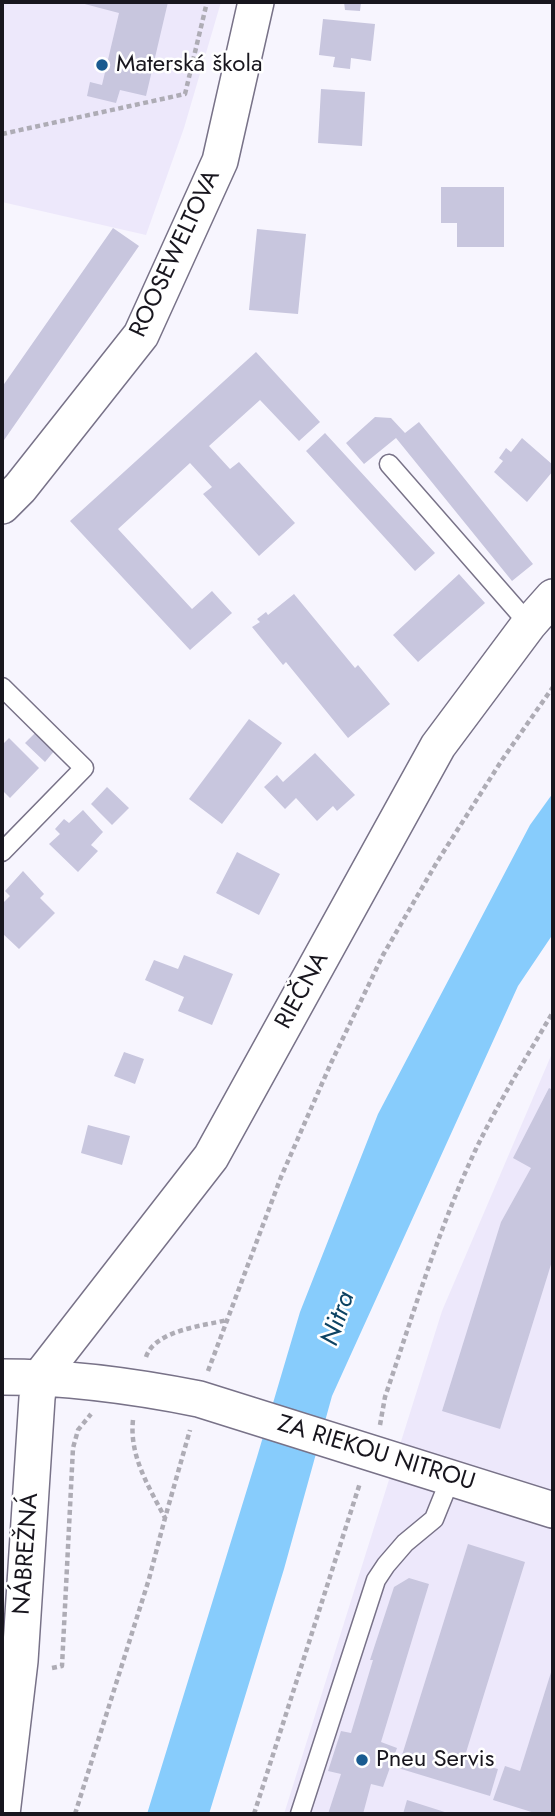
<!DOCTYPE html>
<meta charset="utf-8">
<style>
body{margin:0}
#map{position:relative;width:555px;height:1816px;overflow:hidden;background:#f7f5fe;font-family:Jost,sans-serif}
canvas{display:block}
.frame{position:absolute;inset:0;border:4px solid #18161e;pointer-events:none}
</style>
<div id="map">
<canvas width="555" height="1816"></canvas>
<div class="frame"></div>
</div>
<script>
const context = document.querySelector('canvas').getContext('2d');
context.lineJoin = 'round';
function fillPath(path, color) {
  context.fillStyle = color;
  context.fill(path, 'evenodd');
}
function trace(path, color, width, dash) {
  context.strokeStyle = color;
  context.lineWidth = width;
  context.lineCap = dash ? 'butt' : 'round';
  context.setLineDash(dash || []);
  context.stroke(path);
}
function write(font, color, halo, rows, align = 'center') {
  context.font = font + ' Jost,sans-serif';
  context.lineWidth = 5;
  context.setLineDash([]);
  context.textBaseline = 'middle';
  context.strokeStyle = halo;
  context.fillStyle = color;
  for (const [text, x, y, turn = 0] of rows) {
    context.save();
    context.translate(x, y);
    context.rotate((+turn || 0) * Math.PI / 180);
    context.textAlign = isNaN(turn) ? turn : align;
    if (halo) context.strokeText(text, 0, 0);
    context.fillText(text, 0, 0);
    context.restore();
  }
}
const built = new Path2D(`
 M2 2H221L184 128 146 235 2 202Z
 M553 1051V1814H284L442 1311Z`);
const water = new Path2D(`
 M553 793V934L518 986 332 1396 284 1569 209 1814H147L257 1457 300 1312 378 1114 530 825Z`);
const building = new Path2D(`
 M77 2H168L146 96 120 90 116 103 87 96 90 82 102 85 119 13Z
 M344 2H361L360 11 345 10Z
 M323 19 375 24 371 61 351 58 350 69 333 67 335 57 319 55Z
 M321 89 365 92 362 146 318 143Z
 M441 187H504V247H457V223H441Z
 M113 228 139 246 2 443V387Z
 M257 229 306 234 298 314 249 310Z
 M256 352 320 422 299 441 260 400 209 446 230 469 239 462 295 523 259 556 203 494 212 487 190 463 118 529 192 609 212 591 232 613 190 650 70 521Z
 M375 417 391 418 405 433 419 422 533 564 512 581 396 438 364 464 346 443Z
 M325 433 435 553 415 571 306 451Z
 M522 438 553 465V471L527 502 494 472 503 461 499 458 506 448 511 452Z
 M459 574 485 603 418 662 393 635Z
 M294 594 355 668 358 665 390 704 348 738 286 662 283 665 252 627 260 622 257 619 266 612 268 615Z
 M249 719 282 743 222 824 189 799Z
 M36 732 55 750 45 762 25 743Z
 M9 738 39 768 10 798 2 790V745Z
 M315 753 355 795 337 811 333 806 317 821 296 798 285 809 264 787 277 775 283 782Z
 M107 787 129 808 112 825 91 804Z
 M83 810 103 832 91 845 98 851 78 872 49 844 60 834 55 829 64 819 69 823Z
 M237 852 280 874 259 915 216 893Z
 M23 871 44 894 40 898 55 913 19 949 2 933V904L10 896 5 891Z
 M184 955 233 974 212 1025 178 1011 184 997 145 980 154 960 178 969Z
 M124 1052 144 1059 135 1084 114 1076Z
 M549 1088 553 1090V1225L551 1228 553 1229V1258L500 1429 442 1411 501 1222 531 1168 513 1158Z
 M88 1125 130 1136 122 1165 81 1153Z
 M468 1544 525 1562 464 1759 498 1769 490 1796 398 1768Z
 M409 1578 429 1584 381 1742 397 1748 383 1787 371 1784 363 1814H328L341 1774 328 1771 341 1731 351 1733 373 1660H370L394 1587Z
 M553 1666V1814H538L493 1800 505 1766 520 1771Z
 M407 1800 451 1814H403Z`);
const path = new Path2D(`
 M2 134 185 94 207 2
 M146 1357C155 1330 203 1326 227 1320
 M208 1371 281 1177 331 1063 383 955 437 862 502 760 553 687
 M133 1420C129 1456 149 1487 165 1518
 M380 1425 385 1397C413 1315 438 1230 475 1151 498 1103 526 1058 553 1012
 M52 1668 62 1666 73 1448 78 1430 91 1414
 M75 1814 149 1579 165 1518 190 1430
 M254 1814 360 1483`);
const service = new Path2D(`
 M389 464 529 624
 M2 687 84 768 2 852
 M300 1814 376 1580 386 1565 405 1543 434 1519 451 1477`);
const minor = new Path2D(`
 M2 506 20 488 141 335 220 161 256 2
 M2 1377C68 1377 134 1386 199 1399L553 1510
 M2 1814 20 1661 37 1398 40 1377 211 1157 438 746 529 624 553 597`);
const markers = [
 [102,65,7,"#195b90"],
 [362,1760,7,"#195b90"]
];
const poiNames = [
 ["Materská škola",116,65],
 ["Pneu Servis",376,1760]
];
const streetNames = [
 ["ROOSEWELTOVA",176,254,-65],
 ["RIEČNA",303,991,-61],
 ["ZA RIEKOU NITROU",376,1454,17],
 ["NÁBREŽNÁ",27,1554,-86]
];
const waterNames = [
 ["Nitra",339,1319,-71]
];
fillPath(built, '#ede8fb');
fillPath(water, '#87ccfc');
fillPath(building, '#c8c6de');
trace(service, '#787288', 21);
trace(minor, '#787288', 38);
trace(path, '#aeacb5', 4.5, [5, 3.5]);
trace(service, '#fff', 18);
trace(minor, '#fff', 35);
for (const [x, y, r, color] of markers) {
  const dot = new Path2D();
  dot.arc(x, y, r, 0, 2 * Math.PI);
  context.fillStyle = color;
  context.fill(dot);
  trace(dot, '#fff', 2.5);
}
write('24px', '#18161e', '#fff', poiNames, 'left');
write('24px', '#18161e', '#fff', streetNames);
write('italic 26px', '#0d4363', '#fff', waterNames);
</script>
